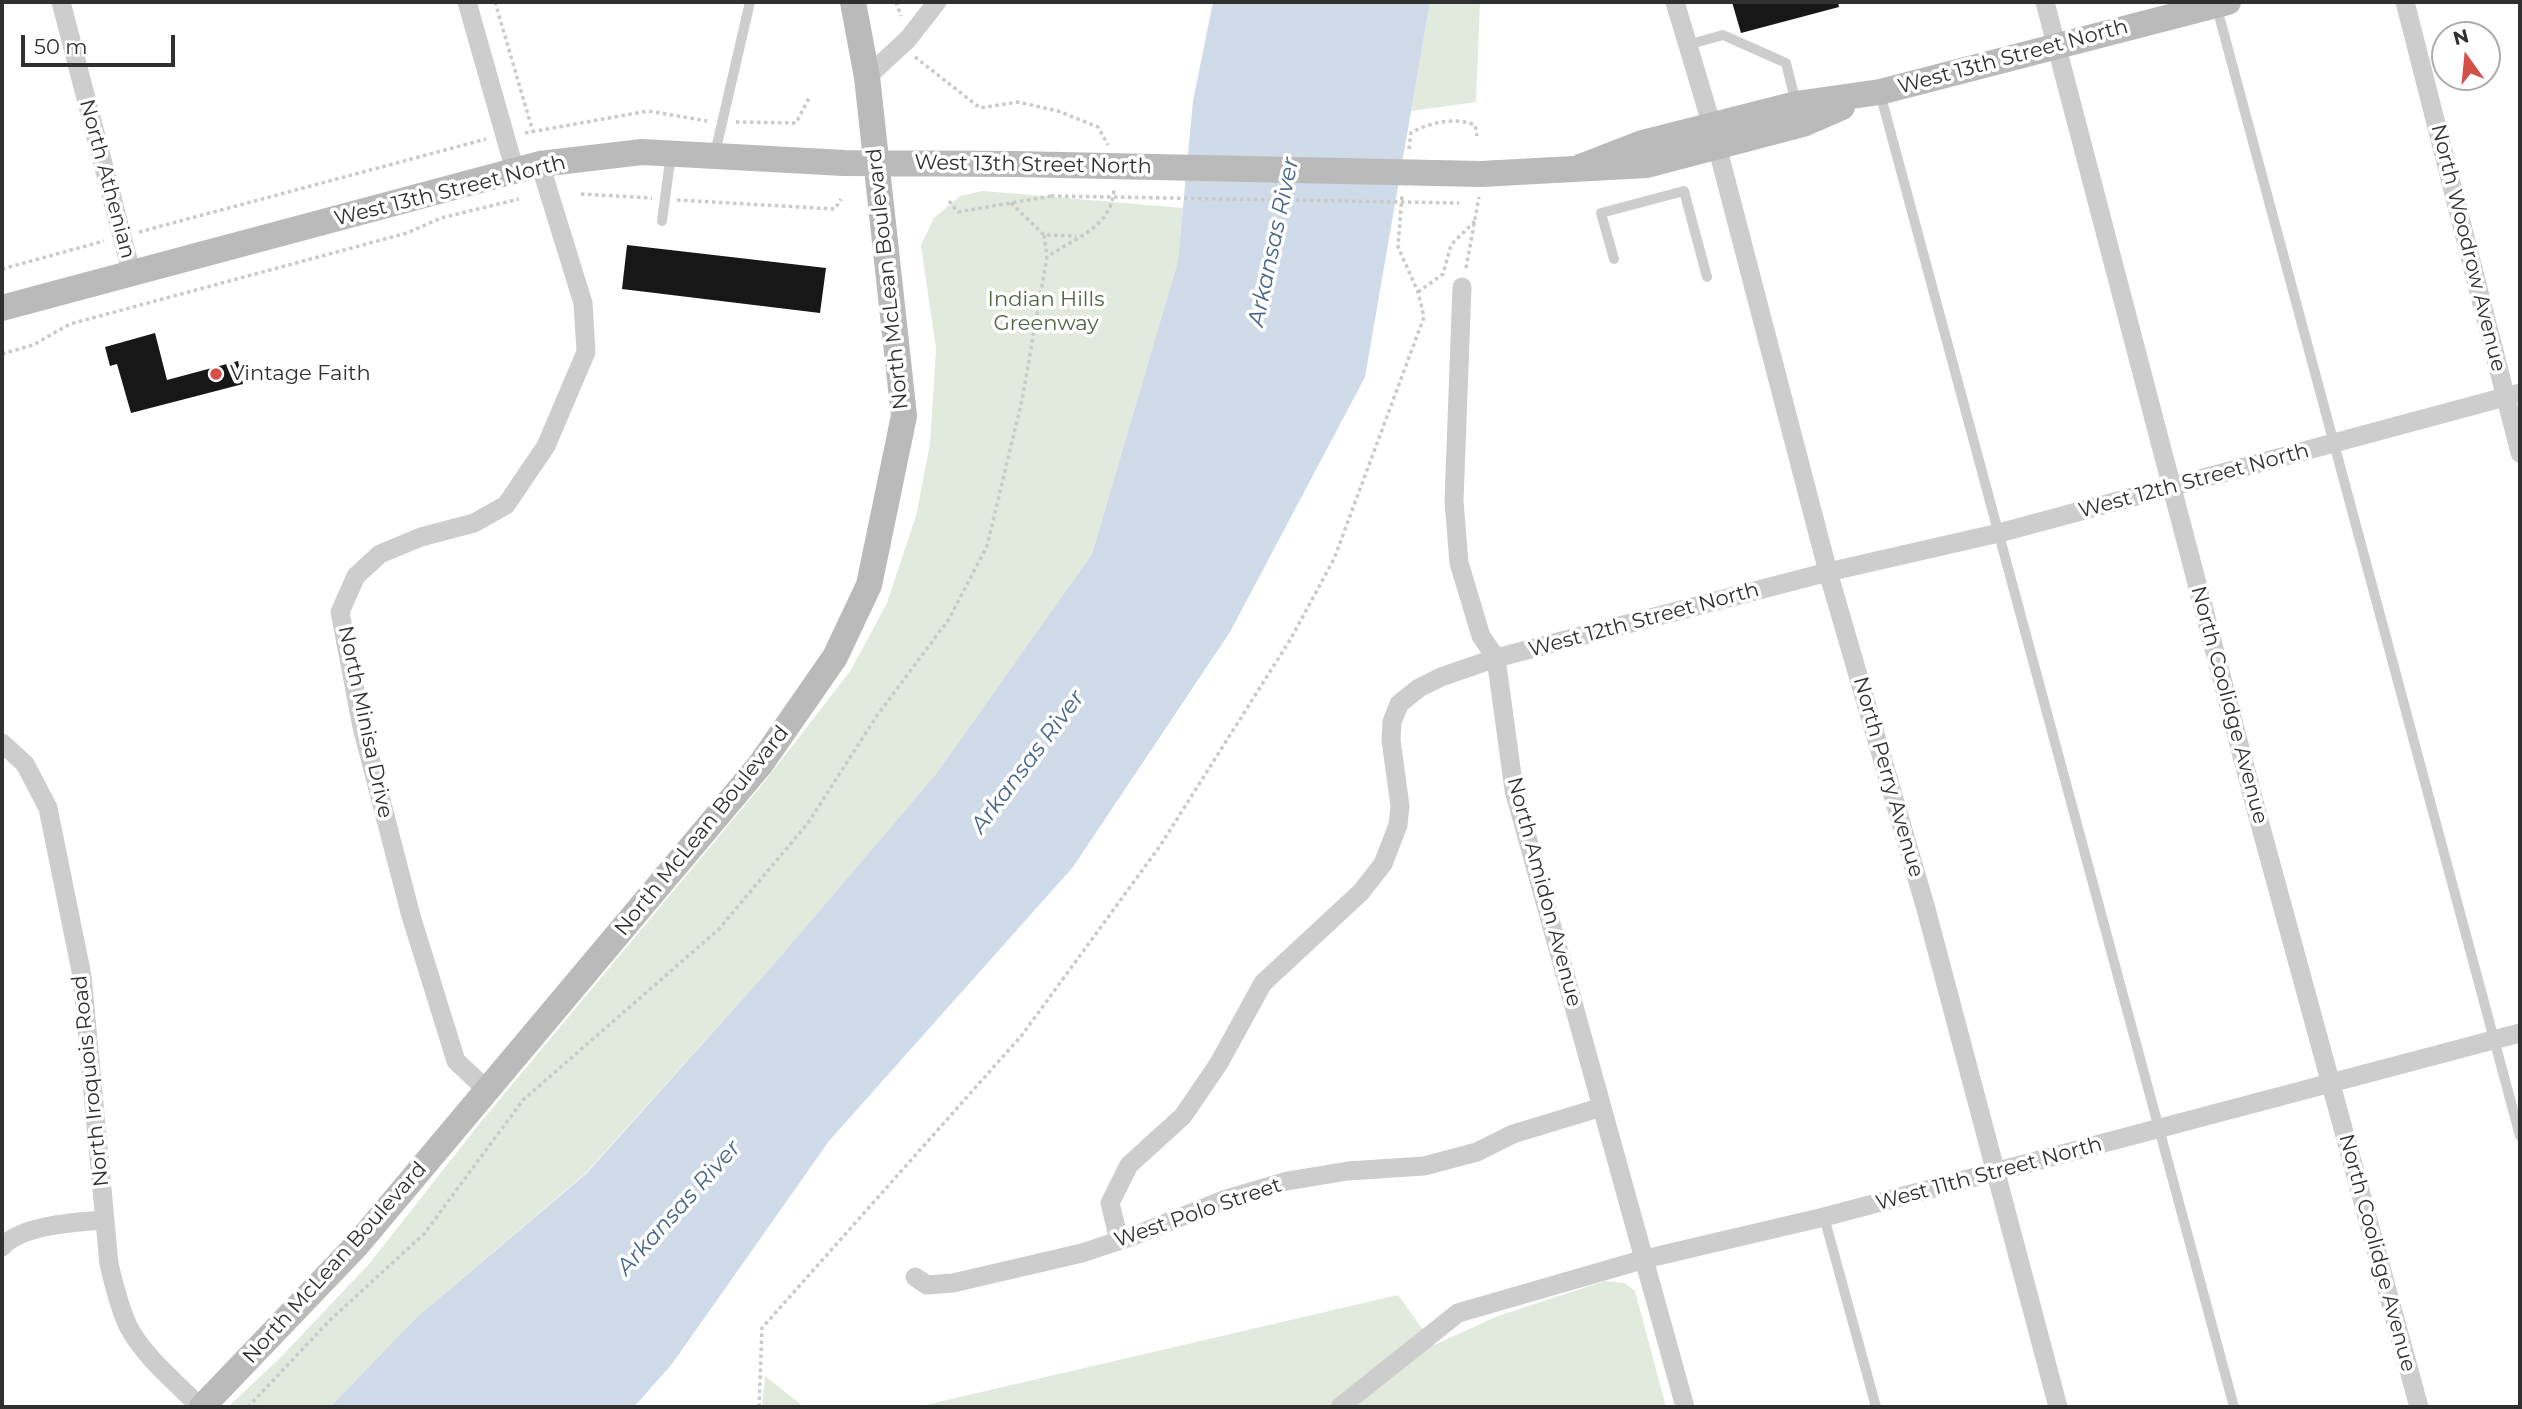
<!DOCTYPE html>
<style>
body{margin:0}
#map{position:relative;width:2522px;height:1409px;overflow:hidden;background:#fff;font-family:Montserrat,sans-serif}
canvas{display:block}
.frame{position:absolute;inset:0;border:4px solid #303030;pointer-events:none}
.north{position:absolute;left:2431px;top:21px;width:70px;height:70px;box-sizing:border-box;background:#fff;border:2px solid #acacac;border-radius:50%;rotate:345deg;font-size:19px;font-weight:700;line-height:28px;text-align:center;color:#303030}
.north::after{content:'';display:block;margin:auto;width:24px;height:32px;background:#d34f47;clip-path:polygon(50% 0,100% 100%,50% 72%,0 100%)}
.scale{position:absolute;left:21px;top:35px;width:154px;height:32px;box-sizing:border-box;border:4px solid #303030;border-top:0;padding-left:9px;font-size:21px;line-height:24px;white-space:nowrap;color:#303030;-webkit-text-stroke:5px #fff;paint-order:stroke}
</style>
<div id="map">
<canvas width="2522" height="1409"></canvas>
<div class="frame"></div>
<div class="north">N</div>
<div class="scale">50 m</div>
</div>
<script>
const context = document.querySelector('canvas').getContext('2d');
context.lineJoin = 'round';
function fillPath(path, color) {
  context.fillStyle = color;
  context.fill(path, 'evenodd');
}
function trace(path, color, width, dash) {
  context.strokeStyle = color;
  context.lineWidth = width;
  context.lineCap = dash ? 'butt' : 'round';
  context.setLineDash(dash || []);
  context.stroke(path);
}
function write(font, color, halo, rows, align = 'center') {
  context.font = font + ' Montserrat,sans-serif';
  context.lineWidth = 7;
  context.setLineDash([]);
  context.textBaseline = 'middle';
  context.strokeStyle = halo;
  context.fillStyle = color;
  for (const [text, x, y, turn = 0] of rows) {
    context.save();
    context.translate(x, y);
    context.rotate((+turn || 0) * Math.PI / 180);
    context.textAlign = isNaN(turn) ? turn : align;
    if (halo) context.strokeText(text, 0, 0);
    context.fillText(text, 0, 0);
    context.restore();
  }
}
const green = new Path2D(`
 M1430 2H1480L1476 102 1411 111Z
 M983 191 1183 208 1178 261 1092 554 936 774 780 957 586 1173 417 1317 330 1407H228L280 1358 369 1264 480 1123 765 781 851 670 887 603 916 516 930 444 936 349 921 245 934 218 960 196Z
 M1605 1281 1624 1283 1635 1291 1666 1407H917L1398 1295 1434 1345 1498 1316Z
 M765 1376 804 1407H762Z`);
const water = new Path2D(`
 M1213 2H1430L1365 377 1230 632 1073 867 829 1141 672 1364 634 1407H330L417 1317 587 1173 780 957 936 774 1092 554 1178 261 1193 101Z`);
const building = new Path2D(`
 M1732 2H1838L1839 7 1741 33Z
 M627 245 826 268 820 313 622 289Z
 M155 333 167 380 238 361 243 384 131 413 117 364 110 366 105 347Z`);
const path = new Path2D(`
 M495 2 533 132
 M896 2 901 16
 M915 57 980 108 1018 102 1058 111 1098 127 1108 145
 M736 122 796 123 809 98
 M525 133 648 111 707 121
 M1409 149 1411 133C1430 122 1455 117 1475 125L1477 136
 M581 194 652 198
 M677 200 835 209 841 199
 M949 201 958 212 1051 196
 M1011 203 1044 235 1076 236
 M139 232 486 139
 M1044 235 1047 257
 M1466 268 1479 197
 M2 269 104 241
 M1418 292 1443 274 1451 245 1476 220
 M2 354 33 345 70 324 407 233 441 218 519 199
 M248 1407 330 1320 424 1234 523 1100 719 929 808 823 876 717 949 619 987 546 1022 400 1047 257C1076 237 1111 228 1114 190
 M759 1407 762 1328 1022 1035 1160 846 1290 640 1334 559 1424 317 1418 292 1398 247 1402 195`);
const lane = new Path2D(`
 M2217 8 2520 1136
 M1687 45 1723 35 1786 63 1796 103
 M1880 93 2234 1407
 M715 153 750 2
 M662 221 671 154
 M1614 259 1601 213 1684 191 1707 277
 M1824 1217 1876 1407`);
const street = new Path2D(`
 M61 2 132 275
 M467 2 515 171
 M1675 2 1712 126
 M2045 2 2257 813 2419 1407
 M2405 2 2520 453
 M867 77 908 39 937 2
 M1717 146 1828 572 1926 909 2058 1407
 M1462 287 1454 501 1459 563 1481 636 1496 658 1514 790 1685 1407
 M2 743 25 764 48 808 82 976 109 1264C114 1285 119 1306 128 1326 144 1357 177 1383 200 1407
 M488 1091 456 1061 411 916 362 727 340 612 356 576 380 554 421 537 474 523 506 505 546 446 586 352 583 303 540 164
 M1119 1240 1110 1203 1129 1165 1183 1116 1219 1063 1263 983 1361 892 1383 864 1398 825 1400 806 1391 740 1392 722 1399 704 1419 688 1441 677 1496 658 1828 572 1999 533 2520 393
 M2 1247C21 1225 76 1222 104 1220
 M915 1277 927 1285 953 1283 1082 1253 1136 1235 1226 1199 1287 1181 1348 1171 1424 1166 1477 1152 1513 1134 1602 1107
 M1340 1407 1458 1313 1645 1259 1824 1217 2520 1033`);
const secondary = new Path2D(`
 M1580 167 1642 143 1796 104 1880 92 2228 2
 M1481 174 1647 165 1803 124 1842 107
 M2 308 540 164 642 152 844 163 1015 164
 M202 1407 357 1245 760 765 835 657 869 585 904 416 867 77 853 2`);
const pathBridge = new Path2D(`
 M1051 196 1459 203`);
const secondaryBridge = new Path2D(`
 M1015 164 1481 174`);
const markers = [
 [216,374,7,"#d34f47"]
];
const streetNames = [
 ["West 13th Street North",2013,57,-15],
 ["West 13th Street North",1033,165,1],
 ["North Athenian",107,179,75],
 ["West 13th Street North",450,191,-14],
 ["North Woodrow Avenue",2468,248,76],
 ["North McLean Boulevard",888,279,-96],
 ["West 12th Street North",2194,481,-15],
 ["West 12th Street North",1644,620,-15],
 ["North Coolidge Avenue",2229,705,75],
 ["North Minisa Drive",365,722,78],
 ["North Perry Avenue",1888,777,74],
 ["North McLean Boulevard",702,831,-51],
 ["North Amidon Avenue",1544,892,75],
 ["North Iroquois Road",91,1081,-96],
 ["West 11th Street North",1989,1174,-15],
 ["West Polo Street",1198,1213,-19],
 ["North Coolidge Avenue",2377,1253,75],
 ["North McLean Boulevard",335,1263,-48]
];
const parkNames = [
 ["Indian Hills",1046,300],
 ["Greenway",1046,324]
];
const poiNames = [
 ["Vintage Faith",230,374]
];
const waterNames = [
 ["Arkansas River",1274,242,-78],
 ["Arkansas River",1028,762,-53],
 ["Arkansas River",679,1208,-48]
];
fillPath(green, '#e2e9dd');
fillPath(water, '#cfdbe9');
fillPath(building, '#171717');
trace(path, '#cacaca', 3.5, [3.5, 3.5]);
trace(lane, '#cdcdcd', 10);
trace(street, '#cdcdcd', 19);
trace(secondary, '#bababa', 26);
trace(pathBridge, '#cacaca', 3.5, [3.5, 3.5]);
trace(secondaryBridge, '#bababa', 26);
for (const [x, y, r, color] of markers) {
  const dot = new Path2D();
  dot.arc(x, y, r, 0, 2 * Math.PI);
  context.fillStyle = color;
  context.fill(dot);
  trace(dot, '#fff', 2.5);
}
write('21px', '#303030', '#fff', streetNames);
write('21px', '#4f6742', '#fff', parkNames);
write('21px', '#303030', '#fff', poiNames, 'left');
write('italic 23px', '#47678a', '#fff', waterNames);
</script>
